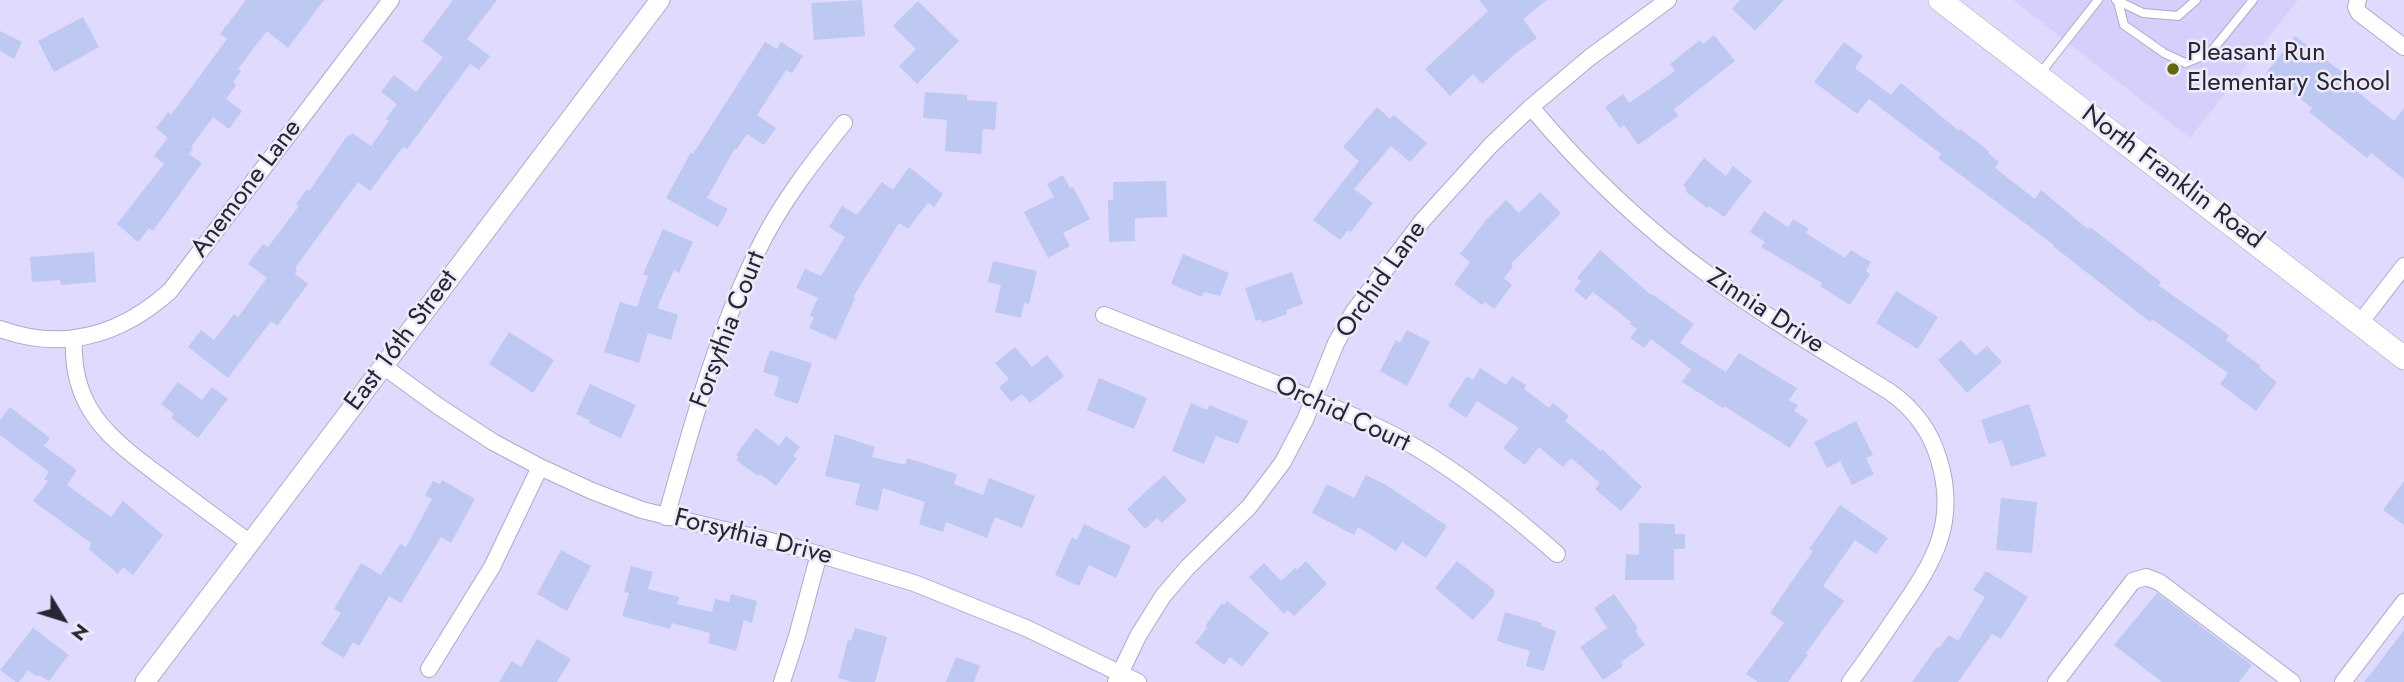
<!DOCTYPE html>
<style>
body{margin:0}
#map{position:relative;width:2404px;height:682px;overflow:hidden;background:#e1daff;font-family:Jost,sans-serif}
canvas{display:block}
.north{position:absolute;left:28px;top:584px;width:70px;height:70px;-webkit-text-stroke:5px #edebf9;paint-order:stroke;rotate:128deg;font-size:19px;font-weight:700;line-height:28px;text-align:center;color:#282633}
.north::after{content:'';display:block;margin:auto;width:24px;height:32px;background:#282633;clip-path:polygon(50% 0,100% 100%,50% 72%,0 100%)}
</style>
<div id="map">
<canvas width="2404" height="682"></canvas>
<div class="north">N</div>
</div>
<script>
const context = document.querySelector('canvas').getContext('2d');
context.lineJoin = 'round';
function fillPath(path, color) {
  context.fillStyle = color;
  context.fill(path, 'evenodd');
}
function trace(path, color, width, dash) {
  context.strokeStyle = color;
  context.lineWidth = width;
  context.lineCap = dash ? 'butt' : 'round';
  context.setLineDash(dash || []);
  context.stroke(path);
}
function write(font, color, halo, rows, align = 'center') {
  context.font = font + ' Jost,sans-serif';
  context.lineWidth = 5;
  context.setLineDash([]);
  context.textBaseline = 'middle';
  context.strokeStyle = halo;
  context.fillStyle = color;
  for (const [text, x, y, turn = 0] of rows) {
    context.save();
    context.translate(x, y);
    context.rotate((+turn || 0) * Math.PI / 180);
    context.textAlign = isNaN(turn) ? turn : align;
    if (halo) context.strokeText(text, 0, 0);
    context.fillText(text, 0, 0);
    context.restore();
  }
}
const built = new Path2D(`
 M2013 0H2298L2190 138Z`);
const building = new Path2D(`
 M246 0H324L288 48 267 31 238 69 241 71 233 82 236 85 226 99 242 111 229 129 213 117 191 147 193 148 189 154 202 163 153 231 149 228 138 242 117 224 164 164 154 156 168 138 156 128 168 112 171 115 227 39 220 34Z
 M453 0H497L467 39 490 56 479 70 470 64 407 149 403 147 370 191 358 182 295 268 297 270 295 274 308 284 277 326 271 321 228 378 188 347 201 330 214 340 234 314 238 317 267 278 248 264 263 244 268 247 299 206 296 204 307 189 309 191 348 135 350 136 352 133 371 146 389 121 386 119 397 104 381 92 394 75 416 92 443 57 422 41Z
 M862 0 865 36 814 40 811 3Z
 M1479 0H1547L1523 19 1537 38 1516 53 1482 84 1473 74 1450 96 1425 69 1488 11Z
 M1740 0H1784L1755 31 1732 9Z
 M918 1 959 41 917 84 899 66 916 49 893 26Z
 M83 17 99 47 54 72 38 41Z
 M0 31 22 42 14 59 0 51Z
 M1714 35 1735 61 1674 109 1678 116 1638 145 1624 125 1620 128 1605 107 1623 94 1629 103 1675 71 1670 64 1700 40 1703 44Z
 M2295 36 2343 73 2339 77 2394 121 2404 108V179L2371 153 2367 158 2309 112 2312 108 2266 73Z
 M765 42 777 49 781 42 803 56 792 73 786 70 757 115 776 128 764 145 747 134 737 149 735 148 707 198 728 209 718 227 666 198 691 152 693 154Z
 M1844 42 1863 56 1855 68 1891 95 1901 83 1959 131 1960 129 1989 151 1988 153 1999 162 1995 168 2035 199 2041 190 2089 230 2090 227 2161 282 2158 285 2229 335 2226 340 2261 366 2259 368 2277 382 2256 411 2220 384 2228 373 2152 319 2150 322 2053 246 2054 245 1938 158 1941 154 1869 99 1857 114 1814 82Z
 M925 92 967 95V100L997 102 995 130 983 129 981 154 945 151 947 120 923 118Z
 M1377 107 1390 119 1394 115 1427 143 1410 162 1391 146 1354 189 1373 203 1351 232 1348 230 1340 240 1313 220 1359 161 1343 147Z
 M1704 158 1726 176 1733 166 1752 181 1724 217 1709 206 1707 208 1685 191 1687 189 1683 185Z
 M909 167 943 194 934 207 928 203 908 229 899 223 853 297 855 298 836 340 809 328 814 318 810 315 818 298 796 288 805 269 821 276 845 237 829 227 842 206 857 215 882 182 893 190Z
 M1063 175 1070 188 1073 187 1090 219 1063 233 1070 246 1048 258 1024 212 1054 197 1047 184Z
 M1166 181 1167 217 1135 218V241L1109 242 1108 200H1113V182Z
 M1540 192 1561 213 1511 264 1513 266 1504 278 1512 285 1494 309 1485 302 1482 305 1454 284 1470 262 1460 254 1486 220 1506 200 1519 213Z
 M1764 211 1788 227 1793 219 1809 229 1806 233 1845 258 1851 250 1871 262 1866 271 1870 274 1850 305 1820 286 1822 283 1761 247 1765 242 1750 232Z
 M663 229 693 242 679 273 674 270 657 308 678 315 671 340 648 333 639 363 604 352 620 302 637 307 648 276 643 274Z
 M1600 250 1651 295 1652 294 1694 324 1680 343 1726 372 1739 353 1797 388 1789 400 1798 405 1794 411 1808 420 1790 448 1724 406 1723 408 1682 382 1691 369 1651 339 1644 348 1630 338 1637 329 1630 324 1631 322 1593 292 1586 300 1574 290 1581 281 1577 278Z
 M94 252 96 282 61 285 60 280 32 282 30 257Z
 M1183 254 1229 273 1220 296 1204 292 1202 297 1171 284Z
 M993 261 1037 271 1029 304 1024 303 1021 318 995 312 1001 285 988 282Z
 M1292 272 1303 304 1286 310 1287 314 1262 323 1261 319 1256 321 1245 288Z
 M1896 291 1938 317 1918 349 1876 323Z
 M1407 330 1430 342 1407 386 1380 371 1396 340 1400 343Z
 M509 332 554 360 533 393 489 364Z
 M1961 340 1976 356 1987 346 2002 362 1967 393 1938 360Z
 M1015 347 1032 367 1047 355 1064 376 1030 403 1022 394 1011 402 999 387 1009 379 995 363Z
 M770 350 812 363 798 404 774 396 779 377 763 372Z
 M1480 368 1506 385 1512 376 1526 385 1524 389 1549 408 1553 403 1569 416 1565 421 1601 451 1602 449 1642 487 1621 511 1595 489 1600 483 1571 458 1563 467 1539 447 1525 465 1503 448 1519 428 1477 401 1466 418 1448 406 1467 376 1473 380Z
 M1099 378 1147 398 1134 429 1087 410Z
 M178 382 202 400 212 387 228 399 198 438 171 418 174 414 161 404Z
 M590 384 636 405 621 438 589 423 590 420 576 414Z
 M1191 403 1207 410 1209 405 1248 421 1238 444 1216 436 1204 464 1172 451Z
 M2029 404 2046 456 2011 467 2002 440 1989 444 1981 420Z
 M10 407 50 438 44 446 77 470 67 485 111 517 123 501 163 535 133 575 123 567 118 574 89 549 91 543 33 501 48 481 44 479 49 472 0 435V420Z
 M1856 421 1873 455 1866 458 1874 474 1852 485 1840 461 1827 468 1814 442Z
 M756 428 779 446 786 436 800 447 793 456 797 458 776 486 760 474 758 476 736 460 739 457 736 455Z
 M835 434 875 447 872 457 905 465 907 458 957 474 954 484 983 495 989 478 1035 496 1022 528 995 517 987 538 946 522 943 532 919 524 925 502 883 488 878 511 855 505 860 484 825 476Z
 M1164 475 1187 500 1162 523 1157 518 1145 529 1127 509Z
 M1366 475 1386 485 1447 526 1426 558 1402 542 1396 551 1358 527 1354 535 1312 513 1327 484 1354 498Z
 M442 480 475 499 451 543 441 537 401 603 389 596 359 646 353 642 344 658 321 644 341 613 334 609 361 563 381 575 400 544 406 547 432 499 425 495 433 481 440 484Z
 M2404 481V525L2383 510Z
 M2001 498 2037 502 2032 553 1996 550Z
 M1840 505 1888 538 1876 554 1855 540 1823 586 1844 601 1806 653 1808 655 1788 682H1758L1746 674 1784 623 1770 613 1813 551 1809 549Z
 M1639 523 1675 524V534H1685V549H1674V580H1625L1626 554 1639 555Z
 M1084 524 1131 546 1116 578 1089 565 1079 586 1055 575 1072 537 1077 540Z
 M561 550 591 566 567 611 537 594Z
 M1306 561 1327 584 1294 616 1287 610 1284 614 1249 577 1264 563 1281 581 1295 568 1297 570Z
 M1457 561 1494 590V596L1473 620 1435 588Z
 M631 566 653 572 648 589 679 597 677 604 712 612 715 599 729 602 731 594 757 601 752 623 744 620 736 651 708 643 710 633 672 623 670 629 622 616 629 593 624 592Z
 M1986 571 2028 597 2001 639 1992 634 1958 682H1912L1937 647 1939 648 1949 635 1958 641 1985 597 1973 590Z
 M2157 593 2252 665 2239 682H2162L2114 645Z
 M1614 594 1638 628 1635 631 1645 645 1621 662 1623 666 1603 680 1580 647 1607 628 1594 608Z
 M1227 601 1269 633 1242 667 1230 657 1224 665 1195 643 1207 628 1205 626 1222 603 1224 605Z
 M1505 612 1542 623 1541 626 1556 631 1544 671 1526 666 1530 651 1497 641Z
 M33 628 69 655 49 681 38 675 36 676 28 670 19 682H16L0 670Z
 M855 628 887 637 875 682H853L838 678 848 640 851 641Z
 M2404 630V682H2364L2382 659Z
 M537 639 571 659 557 682H499L512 661 521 667Z
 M956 657 980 666 974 682H946Z`);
const service = new Path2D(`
 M2116 0 2143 13 2178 16 2196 0
 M2118 2 2124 25 2164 53 2185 63 2210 53 2253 0
 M2039 75 2098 0`);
const minor = new Path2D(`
 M2358 0 2356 7 2359 13 2404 47
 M1531 107C1584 171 1647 230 1714 279 1770 320 1831 355 1890 392 1914 409 1931 432 1939 460 1958 522 1934 562 1899 612 1883 636 1867 659 1850 682
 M1104 315C1162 338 1219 361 1277 384 1324 404 1373 422 1417 448 1467 478 1513 515 1557 554
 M2360 323 2404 266
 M0 329C64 352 121 335 170 291L391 0
 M74 338C70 413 115 442 168 482 195 502 223 523 250 543
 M383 366 438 406 493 442 540 467 592 491 642 510 791 546 914 583 1026 628 1138 682
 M666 517C692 426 716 335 758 250 780 204 812 163 844 123
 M429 669 492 567 540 467
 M782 682 797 636 819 554
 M1116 682 1138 636 1163 596 1187 568 1249 507 1283 462 1305 420 1336 343 1354 311 1423 220 1491 145 1531 107 1589 58 1668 0
 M2056 682 2133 581 2146 577 2159 582 2292 682
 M2343 682 2404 602`);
const tertiary = new Path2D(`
 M145 682 660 0`);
const secondary = new Path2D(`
 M1940 0 2404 358`);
const markers = [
 [2173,69,7,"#63690b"]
];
const poiNames = [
 ["Pleasant Run",2187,54],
 ["Elementary School",2187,84]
];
const streetNames = [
 ["North Franklin Road",2172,178,37],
 ["Anemone Lane",247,189,-53],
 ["Orchid Lane",1382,280,-55],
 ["Zinnia Drive",1765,312,33],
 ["Forsythia Court",729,330,-69],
 ["East 16th Street",402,341,-53],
 ["Orchid Court",1342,415,25],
 ["Forsythia Drive",753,538,14]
];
fillPath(built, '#d7cffb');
fillPath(building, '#bdc8f3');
trace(service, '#afa8cb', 10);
trace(minor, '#afa8cb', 18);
trace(tertiary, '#afa8cb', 21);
trace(secondary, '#afa8cb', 24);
trace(service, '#fff', 8);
trace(minor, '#fff', 16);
trace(tertiary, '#fff', 19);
trace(secondary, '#fff', 23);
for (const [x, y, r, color] of markers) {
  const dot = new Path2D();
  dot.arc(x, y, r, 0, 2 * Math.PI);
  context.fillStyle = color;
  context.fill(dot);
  trace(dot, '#edebf9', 2.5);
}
write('26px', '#282633', '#edebf9', poiNames, 'left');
write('26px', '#282633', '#edebf9', streetNames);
</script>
